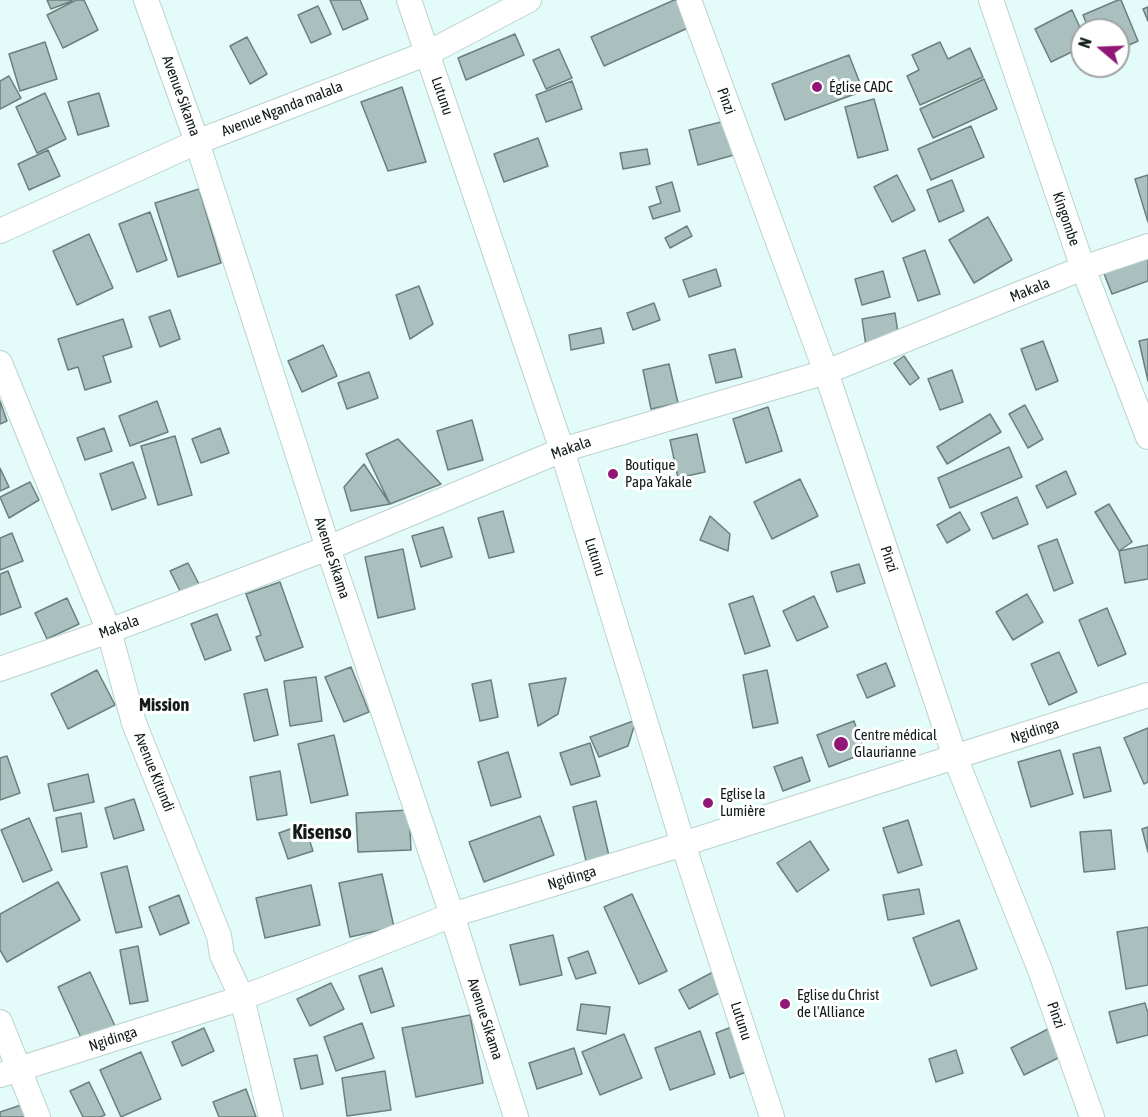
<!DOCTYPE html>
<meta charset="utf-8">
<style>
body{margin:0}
#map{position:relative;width:1148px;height:1117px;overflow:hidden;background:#e4fcf9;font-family:"Asap Condensed",sans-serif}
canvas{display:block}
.north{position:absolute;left:1070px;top:18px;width:60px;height:60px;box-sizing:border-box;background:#fff;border:2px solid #a0a4a3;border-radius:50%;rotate:289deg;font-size:16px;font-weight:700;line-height:24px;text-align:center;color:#121b1a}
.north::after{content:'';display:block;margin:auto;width:21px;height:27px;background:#901775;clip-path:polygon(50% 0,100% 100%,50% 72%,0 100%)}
</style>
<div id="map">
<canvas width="1148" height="1117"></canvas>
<div class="north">N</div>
</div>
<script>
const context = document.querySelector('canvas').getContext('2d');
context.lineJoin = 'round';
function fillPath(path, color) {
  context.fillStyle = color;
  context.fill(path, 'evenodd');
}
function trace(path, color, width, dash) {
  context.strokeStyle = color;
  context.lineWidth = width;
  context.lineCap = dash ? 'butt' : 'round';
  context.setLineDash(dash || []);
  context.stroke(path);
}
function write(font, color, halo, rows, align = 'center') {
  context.font = font + ' "Asap Condensed",sans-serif';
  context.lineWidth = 6;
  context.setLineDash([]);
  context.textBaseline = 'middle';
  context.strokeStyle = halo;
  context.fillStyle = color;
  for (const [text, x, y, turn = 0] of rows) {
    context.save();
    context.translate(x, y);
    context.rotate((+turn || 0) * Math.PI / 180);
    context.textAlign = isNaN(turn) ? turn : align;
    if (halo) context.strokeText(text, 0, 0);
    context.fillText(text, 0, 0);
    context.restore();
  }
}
const building = new Path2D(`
 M47 0H72V1L51 9Z
 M76 0H84L98 30 63 48 47 15Z
 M330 0H360L368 19 343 30Z
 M674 0H677L690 27 604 66 591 37Z
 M1118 0H1121L1138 41 1118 50V30H1089L1083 15Z
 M318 6 331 34 311 43 298 15Z
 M1148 7V21L1143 9Z
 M1072 10 1082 32V47L1051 62 1035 29Z
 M515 34 524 55 466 80 458 58Z
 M247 37 267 74 250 84 230 46Z
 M45 42 57 79 20 91 9 54Z
 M940 42 948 59 970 48 983 77 920 105 907 76 919 70 912 55Z
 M559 49 572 78 546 89 533 60Z
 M849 55 863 91 785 120 772 84Z
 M9 76 21 98 0 109V81Z
 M984 79 997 109 933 138 920 109Z
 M572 81 582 109 546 122 536 95Z
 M402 87 426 162 388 171 361 102Z
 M45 93 66 139 37 153 16 107Z
 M99 93 109 126 78 135 68 102Z
 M874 99 888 150 858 158 845 107Z
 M725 121 734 155 698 165 689 130Z
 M971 126 984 157 931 180 918 149Z
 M538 138 548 166 504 182 494 154Z
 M647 149 650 164 623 169 620 153Z
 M48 150 60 176 29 190 18 164Z
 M897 175 915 210 892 222 874 187Z
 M1148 175V222L1135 179Z
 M952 180 964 211 939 222 927 190Z
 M672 182 680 211 653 219 649 207 661 203 656 187Z
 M199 189 221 263 178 277 155 203Z
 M150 212 167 260 137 272 119 224Z
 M988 217 1012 260 974 283 949 240Z
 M687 226 692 236 670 248 665 238Z
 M89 234 113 288 77 305 53 251Z
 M925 250 940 294 918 301 903 258Z
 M1148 255V281L1112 294 1103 271Z
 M716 269 721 286 689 297 683 280Z
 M883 271 890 297 862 305 855 279Z
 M419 286 433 324 410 339 396 295Z
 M654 303 660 320 633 330 627 313Z
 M170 310 180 339 160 347 149 317Z
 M895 313 899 339 866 346 862 319Z
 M123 319 132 347 103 356 111 382 85 390 78 367 68 370 58 339Z
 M601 328 604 343 571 350 569 335Z
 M1148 339V381L1139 341Z
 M1043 341 1058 381 1036 390 1021 349Z
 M323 345 337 376 302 392 288 361Z
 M735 349 742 377 716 383 709 355Z
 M904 356 919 378 910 385 894 363Z
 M669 364 678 403 651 409 643 370Z
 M952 370 963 402 940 410 928 379Z
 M369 372 378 398 347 409 338 383Z
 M0 401 7 421 0 424Z
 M157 401 168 432 130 446 119 416Z
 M1025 405 1043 439 1028 448 1009 414Z
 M768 407 782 451 746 463 733 419Z
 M990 414 1001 432 947 464 937 447Z
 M472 420 483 460 448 470 437 431Z
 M104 428 112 451 85 460 77 438Z
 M220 428 229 453 201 463 192 439Z
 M697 434 705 472 678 478 670 440Z
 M175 436 192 495 158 505 141 446Z
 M398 439 441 484 390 504 366 454Z
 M1009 447 1022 477 950 508 938 478Z
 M133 462 146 498 112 510 100 474Z
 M364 464 390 504 351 511 344 487Z
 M0 468 9 487 0 491Z
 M1066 471 1076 494 1047 508 1036 486Z
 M800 479 818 516 772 539 754 502Z
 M30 482 39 500 9 518 0 497Z
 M1017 497 1028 524 993 539 981 513Z
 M1109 504 1132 542 1119 551 1095 512Z
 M503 511 514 552 489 558 478 518Z
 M960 512 970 530 947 543 937 525Z
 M710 516 730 534 728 551 700 540Z
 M443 527 452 557 421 567 412 536Z
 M12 533 23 561 0 570V538Z
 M1057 539 1073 583 1054 591 1038 546Z
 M1148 545V579L1125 583 1119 551Z
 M403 549 415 609 378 618 365 557Z
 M188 563 200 586 182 595 170 571Z
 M859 564 865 583 837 592 831 572Z
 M8 571 21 607 0 615V574Z
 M280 582 303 647 265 661 256 637 261 635 246 594Z
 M1027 594 1043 622 1013 640 996 612Z
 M753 596 770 646 745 654 729 604Z
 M814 596 828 627 797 641 783 611Z
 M67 598 79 624 47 639 35 613Z
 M1107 608 1126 654 1098 666 1079 620Z
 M217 614 231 650 205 660 191 624Z
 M1059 652 1077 692 1049 705 1031 664Z
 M886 663 895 686 867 698 857 675Z
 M351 667 369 712 344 722 325 677Z
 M97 670 115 705 68 729 51 694Z
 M767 670 778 723 753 728 743 675Z
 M316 677 322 721 290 726 284 681Z
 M566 678 558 714 538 726 529 684Z
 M491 680 498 717 480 721 472 684Z
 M267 689 278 735 254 741 244 694Z
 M636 720 628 746 599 757 590 737Z
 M854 721 865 753 829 767 817 735Z
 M1148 728V782L1144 784 1124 738Z
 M334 735 348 795 311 803 298 744Z
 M590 743 600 776 571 785 560 753Z
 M1100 747 1111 791 1084 798 1073 754Z
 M1060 750 1073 794 1031 807 1018 762Z
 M508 752 521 797 491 806 478 762Z
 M7 756 20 793 0 800V758Z
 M802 757 810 781 783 791 774 767Z
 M280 771 287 815 257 820 250 777Z
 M88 774 94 802 54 811 48 784Z
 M134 799 144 830 114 839 105 808Z
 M596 801 610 860 587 865 573 807Z
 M409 810 411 850 358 852 356 813Z
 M81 813 87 847 62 852 56 818Z
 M540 816 554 855 484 882 469 842Z
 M29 818 52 870 23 882 1 830Z
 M908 820 922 865 898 873 883 828Z
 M304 824 313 851 288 859 279 833Z
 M1148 827V852L1142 829Z
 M1111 830 1115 869 1084 872 1080 832Z
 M810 841 829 870 797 892 777 863Z
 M127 866 142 927 116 933 101 873Z
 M382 874 394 927 350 937 339 883Z
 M58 882 80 920 7 962 0 950V914Z
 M311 885 320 925 265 938 256 898Z
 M919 889 924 914 888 920 883 895Z
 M632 894 667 971 639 984 604 907Z
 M179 895 189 923 160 935 149 907Z
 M959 920 977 969 931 986 913 938Z
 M1148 927V985L1126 989 1117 932Z
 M553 935 562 975 520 985 510 945Z
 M138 946 148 1001 130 1004 120 950Z
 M588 951 596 973 576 979 568 958Z
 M382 968 394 1006 371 1013 359 976Z
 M715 971 725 990 689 1009 679 990Z
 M90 972 115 1026 83 1042 58 987Z
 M331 983 344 1009 310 1026 297 999Z
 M1145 1003 1148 1013V1035L1117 1043 1109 1012Z
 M581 1004 610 1007 606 1034 577 1030Z
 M470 1015 483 1083 416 1097 402 1028Z
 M362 1023 374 1058 336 1071 324 1037Z
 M734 1026 749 1071 730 1078 716 1033Z
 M204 1028 214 1051 182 1066 172 1042Z
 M1050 1028 1064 1055 1024 1075 1011 1048Z
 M700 1031 715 1074 670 1090 655 1048Z
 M624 1034 642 1078 600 1095 582 1052Z
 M574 1048 582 1074 537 1089 529 1063Z
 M956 1050 963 1073 936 1082 929 1059Z
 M141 1052 161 1099 121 1117 100 1070Z
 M317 1055 323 1084 301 1089 294 1059Z
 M385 1071 391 1110 347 1116 342 1078Z
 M89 1082 105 1115 100 1117H83L70 1091Z
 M246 1089 256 1117H219L213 1102Z
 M24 1104 28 1117H0V1112Z`);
const minor = new Path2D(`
 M146 0 197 142 328 548 452 915 516 1117
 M409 0 562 450 683 844 772 1117
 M689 0 826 372 955 757 1040 970 1092 1117
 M991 0 1083 268 1148 437
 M0 231 197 142 428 53 529 0
 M0 363 109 631 134 723 219 936 222 955 242 998 271 1117
 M0 669 109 631 328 548 562 450 826 372 1083 268 1148 246
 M0 1022 38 1117
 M0 1075 242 998 452 915 683 844 1148 695`);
const markers = [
 [817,87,6,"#901775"],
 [613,474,6,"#901775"],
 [841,744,8,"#901775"],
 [708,803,6,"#901775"],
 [785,1004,6,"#901775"]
];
const poiNames = [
 ["Église CADC",829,87],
 ["Boutique",625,465],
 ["Papa Yakale",625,482],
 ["Centre médical",854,735],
 ["Glaurianne",854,752],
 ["Eglise la",720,794],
 ["Lumière",720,811],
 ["Eglise du Christ",797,995],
 ["de l'Alliance",797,1012]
];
const streetNames = [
 ["Avenue Sikama",181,96,70],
 ["Lutunu",442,96,71],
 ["Pinzi",726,101,70],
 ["Avenue Nganda malala",282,109,-21],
 ["Kingombe",1066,219,71],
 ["Makala",1030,290,-22],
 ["Makala",571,448,-19],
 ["Lutunu",595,557,73],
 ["Avenue Sikama",332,558,72],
 ["Pinzi",889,559,71],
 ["Makala",119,627,-20],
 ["Ngidinga",1035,731,-18],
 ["Avenue Kitundi",154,772,68],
 ["Ngidinga",572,878,-17],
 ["Pinzi",1056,1015,70],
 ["Avenue Sikama",485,1019,72],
 ["Lutunu",741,1021,72],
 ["Ngidinga",113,1039,-18]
];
const quarterNames = [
 ["Mission",164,705]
];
const districtNames = [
 ["Kisenso",322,832]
];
fillPath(building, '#aac0be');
trace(building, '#6b807e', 1.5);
trace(minor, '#bbd2d0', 26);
trace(minor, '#fff', 24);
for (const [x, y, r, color] of markers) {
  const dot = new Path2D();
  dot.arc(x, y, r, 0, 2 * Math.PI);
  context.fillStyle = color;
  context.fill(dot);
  trace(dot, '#fff', 2);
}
write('15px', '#121b1a', '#fff', poiNames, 'left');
write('15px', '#121b1a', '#fff', streetNames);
write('bold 18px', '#121b1a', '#fff', quarterNames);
write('bold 21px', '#121b1a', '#fff', districtNames);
</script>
